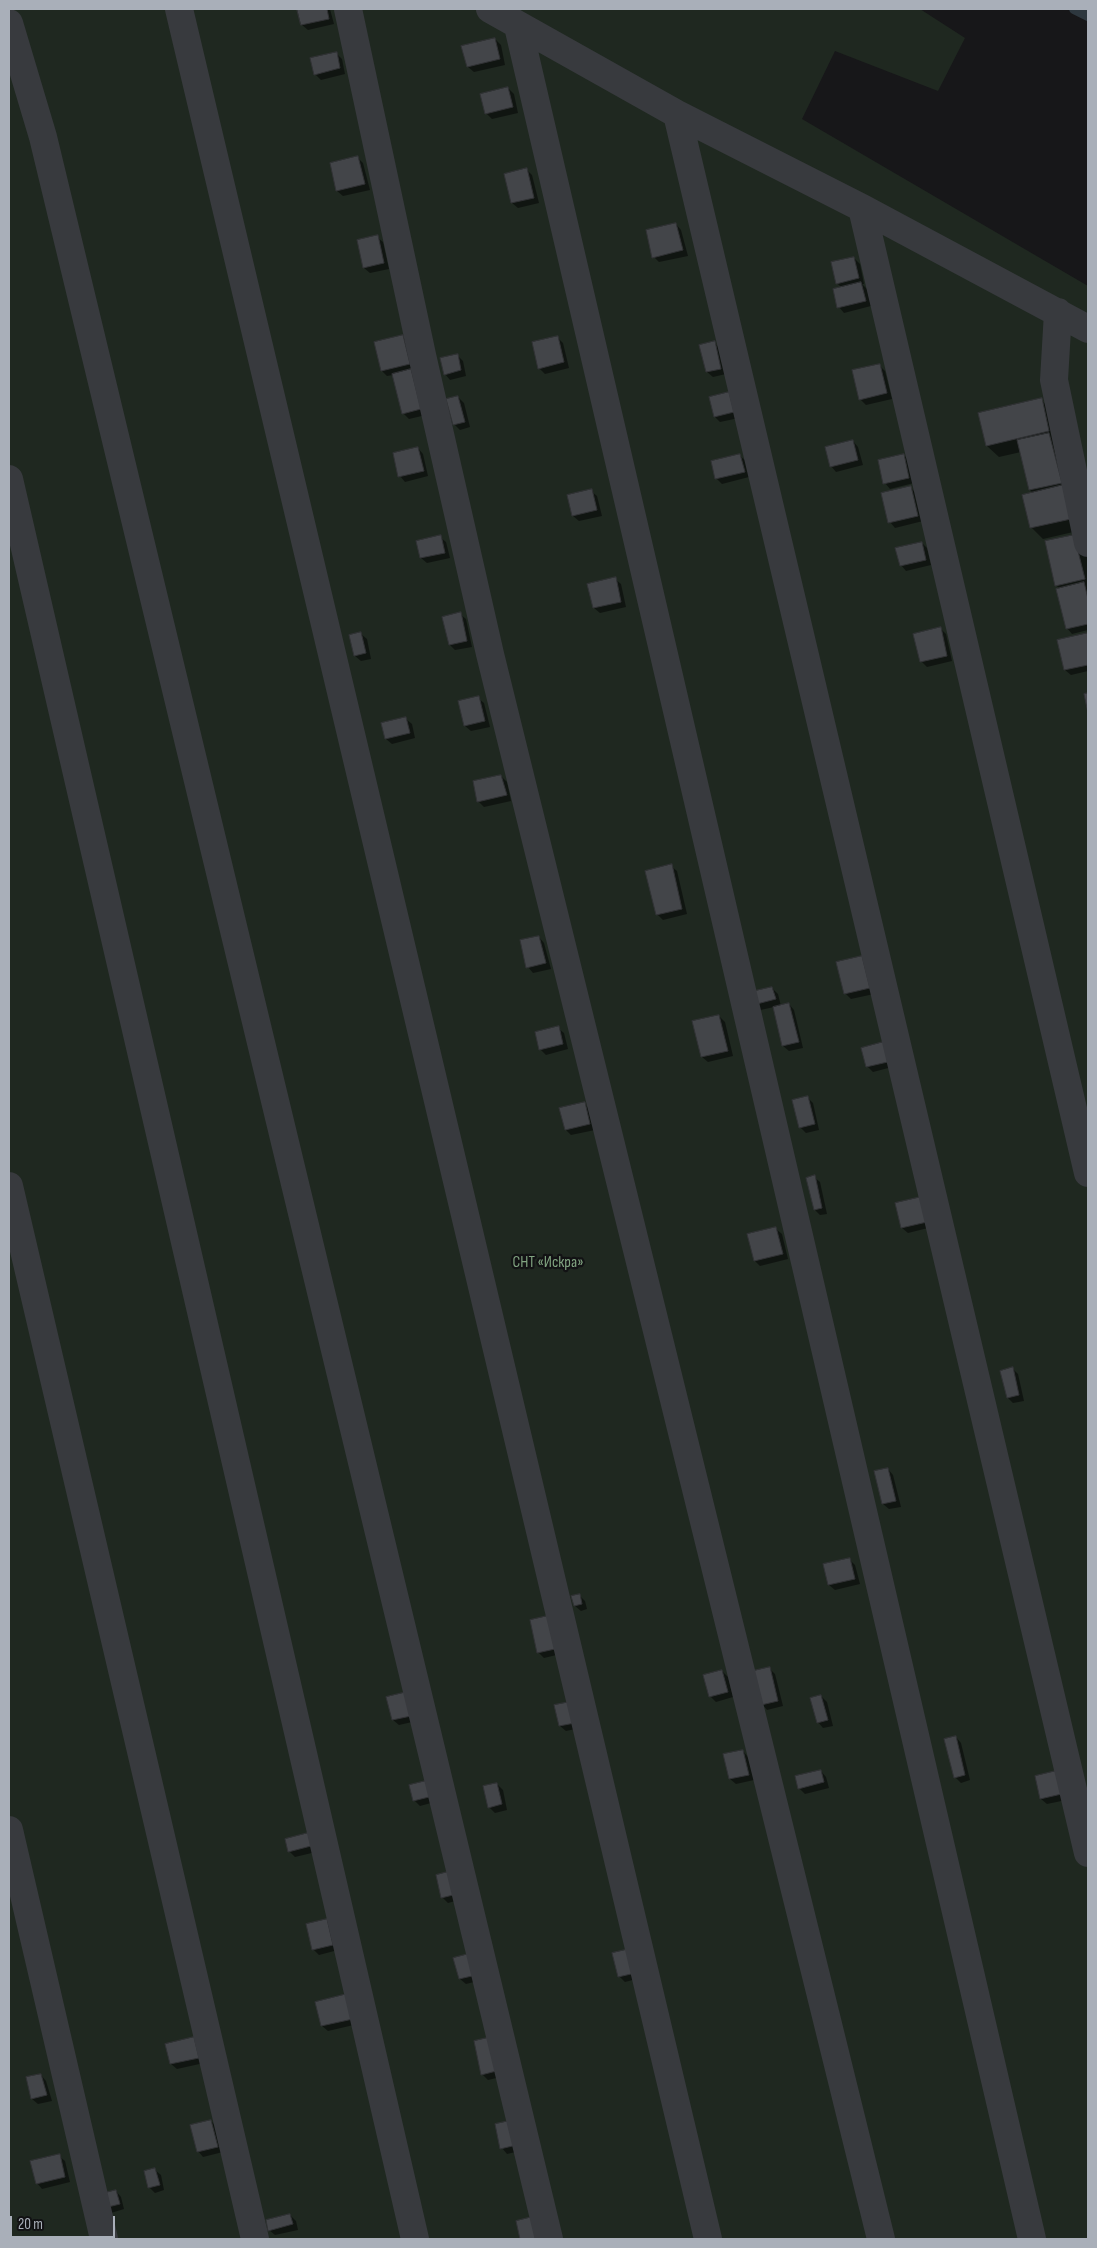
<!DOCTYPE html>
<meta charset="utf-8">
<style>
body{margin:0}
#map{position:relative;width:1097px;height:2248px;overflow:hidden;background:#171719;font-family:"Sofia Sans Condensed",sans-serif}
canvas{display:block}
.frame{position:absolute;inset:0;border:10px solid #a9afb9;pointer-events:none}
.scale{position:absolute;left:10px;top:2216px;width:105px;height:22px;box-sizing:border-box;border:2px solid #a9afb9;border-top:0;padding-left:6px;font-size:15px;line-height:18px;white-space:nowrap;color:#a9afb9;-webkit-text-stroke:4px #121214;paint-order:stroke}
</style>
<div id="map">
<canvas width="1097" height="2248"></canvas>
<div class="frame"></div>
<div class="scale">20 m</div>
</div>
<script>
const context = document.querySelector('canvas').getContext('2d');
context.lineJoin = 'round';
function fillPath(path, color) {
  context.fillStyle = color;
  context.fill(path, 'evenodd');
}
function trace(path, color, width, dash) {
  context.strokeStyle = color;
  context.lineWidth = width;
  context.lineCap = dash ? 'butt' : 'round';
  context.setLineDash(dash || []);
  context.stroke(path);
}
function write(font, color, halo, rows, align = 'center') {
  context.font = font + ' "Sofia Sans Condensed",sans-serif';
  context.lineWidth = 4.5;
  context.setLineDash([]);
  context.textBaseline = 'middle';
  context.strokeStyle = halo;
  context.fillStyle = color;
  for (const [text, x, y, turn = 0] of rows) {
    context.save();
    context.translate(x, y);
    context.rotate((+turn || 0) * Math.PI / 180);
    context.textAlign = isNaN(turn) ? turn : align;
    if (halo) context.strokeText(text, 0, 0);
    context.fillText(text, 0, 0);
    context.restore();
  }
}
const green = new Path2D(`
 M9 9H920L965 38 938 91 835 51 802 119 1088 286V2239H9Z`);
const shadow = new Path2D(`
 M298 9H330L334 24 308 30 302 25Z
 M495 39 501 45 505 65 474 72 468 67 463 47Z
 M336 53 342 59 345 74 321 80 315 74Z
 M508 88 514 94 518 113 492 119 486 113Z
 M358 158 363 163 370 190 343 196 337 191Z
 M527 170 532 175 539 203 518 208 512 203Z
 M676 224 681 230 688 256 659 262 654 257Z
 M377 237 383 242 389 269 370 273 364 268Z
 M854 258 860 264 864 284H862L867 289 871 306 844 313 839 307 842 288 837 283Z
 M402 336 408 342 415 370 411 371 417 376 426 415 409 419 403 413 393 375 387 376 382 371Z
 M557 337 563 343 569 368 545 374 539 368Z
 M714 343 720 348 726 374 713 377 707 372 701 346Z
 M457 355 463 361 466 376 450 380 445 374Z
 M879 365 885 371 892 399 866 405 860 399Z
 M729 394 739 418 720 422 715 417 710 398Z
 M458 397 464 403 470 427 460 430 454 424Z
 M1041 400 1053 411 1082 530 1043 539 1032 528 1024 496 1033 493 1030 490 1021 452 999 457 987 446 980 414Z
 M853 441 858 447 863 465 836 472 831 466Z
 M418 448 423 454 428 476 405 482 400 476Z
 M904 455 909 461 914 483 890 489 885 483Z
 M740 456 746 461 749 477 722 484 716 478Z
 M910 487 916 493 923 521 895 528 890 522Z
 M591 491 597 496 602 516 579 521 573 516Z
 M440 537 446 542 450 558 427 563 421 558Z
 M1046 542 1085 548 1088 560V630L1072 634 1067 628 1060 590 1057 586Z
 M922 543 927 548 931 565 906 571 901 565Z
 M615 579 621 584 626 607 600 613 594 608Z
 M460 614 466 619 472 647 455 650 450 645 443 618Z
 M940 628 946 634 952 661 927 667 922 662Z
 M361 634 367 639 371 659 361 661 355 656Z
 M1088 634V671L1071 675 1065 670 1058 641Z
 M478 698 484 703 490 727 471 731 465 726Z
 M406 719 412 724 415 738 392 744 386 739Z
 M501 776 507 782 511 801 484 807 479 802 474 782Z
 M671 866 677 871 687 914 663 920 657 914Z
 M539 937 544 943 551 969 533 973 528 967Z
 M867 963 874 994 851 999 845 993Z
 M772 988 778 994 781 1006 789 1004 794 1010 803 1048 789 1051 783 1046 774 1007 756 1011 750 1005Z
 M719 1016 725 1022 733 1056 708 1062 702 1057Z
 M558 1028 564 1033 568 1049 546 1055 540 1049Z
 M862 1049 896 1066 873 1072 867 1066Z
 M807 1097 813 1103 819 1130 806 1133 800 1127Z
 M584 1104 590 1109 595 1130 571 1135 566 1130Z
 M814 1177 820 1182 827 1214 820 1215 815 1210 808 1178Z
 M921 1199 932 1227 908 1233 902 1228 896 1204Z
 M776 1229 782 1234 788 1259 760 1266 755 1261Z
 M1013 1369 1018 1374 1024 1401 1013 1403 1008 1398Z
 M888 1469 893 1475 901 1507 889 1509 883 1504Z
 M849 1559 855 1565 860 1584 835 1590 829 1585Z
 M579 1595 585 1601 587 1609 581 1611 575 1606Z
 M531 1621 569 1652 544 1658 539 1653Z
 M769 1668 775 1674 783 1706 767 1710 762 1704Z
 M722 1671 728 1677 733 1697 716 1702 710 1696Z
 M821 1696 827 1702 833 1726 823 1728 818 1722Z
 M387 1698 421 1720 399 1725 393 1720Z
 M556 1706 585 1727 566 1731 560 1726Z
 M956 1737 961 1743 970 1780 961 1783 955 1777Z
 M743 1751 748 1757 754 1780 736 1784 730 1779Z
 M821 1771 826 1777 829 1788 805 1794 799 1788Z
 M1036 1777 1071 1799 1047 1804 1041 1799Z
 M497 1784 503 1790 507 1810 495 1813 489 1807Z
 M411 1786 442 1800 420 1806 414 1800Z
 M313 1840 316 1852 295 1857 289 1851Z
 M437 1876 470 1897 448 1903 442 1897Z
 M326 1920 332 1926 338 1950 319 1955 313 1949Z
 M613 1954 648 1976 625 1982 619 1976Z
 M455 1958 490 1978 466 1984 460 1979Z
 M347 1996 358 2024 328 2031 322 2026Z
 M475 2042 513 2074 488 2080 482 2074Z
 M199 2044 204 2063 177 2069 171 2064 167 2045Z
 M41 2075 46 2081 52 2101 38 2104 32 2099Z
 M211 2121 216 2126 223 2152 203 2157 198 2151Z
 M496 2125 533 2148 507 2154 502 2148Z
 M59 2156 65 2161 70 2182 42 2189 37 2183Z
 M155 2170 161 2175 164 2190 155 2193 149 2187Z
 M116 2191 121 2197 124 2209 111 2213 106 2207Z
 M290 2215 296 2221 298 2230 275 2235 269 2230Z`);
const stream = new Path2D(`
 M1074 9 1088 16`);
const building = new Path2D(`
 M297 9H327L329 19 301 25Z
 M495 38 500 59 467 67 461 46Z
 M337 52 340 68 314 75 310 58Z
 M508 87 513 107 485 114 480 94Z
 M358 156 365 184 336 191 330 163Z
 M527 168 534 198 511 203 504 174Z
 M676 223 683 250 652 258 646 230Z
 M378 235 384 263 363 268 357 240Z
 M854 257 859 278 836 284 831 262Z
 M861 282 866 301 837 308 833 289Z
 M403 335 410 364 381 371 374 342Z
 M558 336 564 362 538 369 532 342Z
 M715 341 721 369 706 372 699 345Z
 M458 354 461 370 444 375 440 358Z
 M880 364 887 393 859 400 852 370Z
 M411 369 421 409 402 414 392 374Z
 M729 392 734 412 714 417 709 397Z
 M458 396 465 422 453 425 446 399Z
 M1042 398 1049 431 986 446 978 413Z
 M1049 433 1062 483 1029 490 1017 440Z
 M853 440 858 460 830 467 825 447Z
 M418 447 424 471 398 477 393 453Z
 M740 454 745 472 715 479 711 461Z
 M904 454 909 478 883 484 878 460Z
 M1063 485 1071 519 1030 528 1022 495Z
 M911 486 918 516 888 523 881 493Z
 M592 489 597 510 572 516 567 495Z
 M441 535 445 553 420 558 416 541Z
 M1074 535 1085 579 1055 586 1045 541Z
 M922 542 926 560 900 566 895 548Z
 M616 577 621 602 593 608 587 584Z
 M1084 582 1088 599V624L1066 629 1056 589Z
 M461 612 467 641 449 645 442 617Z
 M941 627 947 656 920 662 913 634Z
 M361 632 366 653 354 656 349 635Z
 M1088 633V665L1064 670 1057 640Z
 M1088 693V713L1084 694Z
 M479 696 485 721 464 726 458 701Z
 M406 717 410 733 385 739 381 723Z
 M501 775 507 795 477 802 473 781Z
 M672 864 682 909 656 915 645 871Z
 M539 936 546 963 526 968 520 940Z
 M862 956 870 988 844 994 836 962Z
 M772 987 776 999 749 1006 746 993Z
 M789 1003 799 1042 782 1046 773 1007Z
 M719 1015 728 1051 701 1057 692 1021Z
 M559 1026 563 1044 539 1050 535 1032Z
 M887 1041 892 1061 866 1067 861 1048Z
 M808 1096 815 1124 799 1128 792 1100Z
 M585 1102 590 1124 565 1130 559 1108Z
 M815 1175 822 1208 814 1210 806 1178Z
 M921 1197 927 1222 901 1228 895 1203Z
 M776 1227 783 1254 754 1261 747 1234Z
 M1013 1367 1019 1395 1007 1398 1000 1371Z
 M888 1468 896 1501 882 1504 874 1471Z
 M850 1558 855 1579 828 1585 823 1564Z
 M580 1594 582 1604 574 1606 571 1596Z
 M556 1614 564 1647 537 1653 530 1620Z
 M770 1667 778 1701 761 1705 753 1671Z
 M722 1670 728 1692 709 1697 703 1675Z
 M411 1691 416 1715 392 1720 386 1697Z
 M821 1695 828 1720 817 1723 810 1698Z
 M575 1701 580 1722 559 1726 554 1705Z
 M956 1736 965 1775 954 1778 944 1739Z
 M743 1750 749 1775 729 1779 723 1754Z
 M821 1770 824 1782 798 1789 795 1776Z
 M1060 1770 1066 1793 1040 1799 1035 1776Z
 M434 1779 437 1795 413 1801 409 1785Z
 M497 1783 502 1804 488 1808 483 1786Z
 M308 1833 311 1846 288 1852 285 1839Z
 M459 1869 465 1892 441 1898 436 1875Z
 M327 1919 333 1945 312 1950 306 1924Z
 M638 1947 644 1971 618 1977 612 1953Z
 M480 1951 485 1973 459 1979 453 1958Z
 M347 1994 353 2019 321 2026 315 2002Z
 M500 2035 508 2068 481 2075 474 2041Z
 M194 2037 199 2058 170 2064 165 2044Z
 M41 2074 47 2095 31 2099 26 2077Z
 M523 2118 529 2142 500 2149 495 2124Z
 M211 2120 218 2147 197 2152 190 2125Z
 M60 2154 65 2177 36 2184 30 2161Z
 M155 2168 160 2185 148 2188 144 2171Z
 M116 2190 120 2204 104 2208 101 2194Z
 M548 2213 541 2239H520L516 2221Z
 M290 2214 293 2224 268 2231 266 2220Z`);
const minor = new Path2D(`
 M179 9 708 2239
 M348 9 422 355 490 654 881 2239
 M490 9 677 114 862 208 1088 329
 M9 23 43 137 549 2239
 M518 26 1032 2239
 M677 114 1088 1853
 M862 208 1088 1173
 M1058 312 1054 380 1088 543
 M9 479 415 2239
 M9 1186 255 2239
 M9 1830 104 2239`);
const parkNames = [
 ["СНТ «Искра»",548,1263]
];
fillPath(green, '#1f2820');
fillPath(shadow, '#0007');
trace(stream, '#2d373e', 10);
fillPath(building, '#434549');
trace(building, '#313235', 1);
trace(minor, '#383a3e', 28);
write('16px', '#81a481', '#121214', parkNames);
</script>
